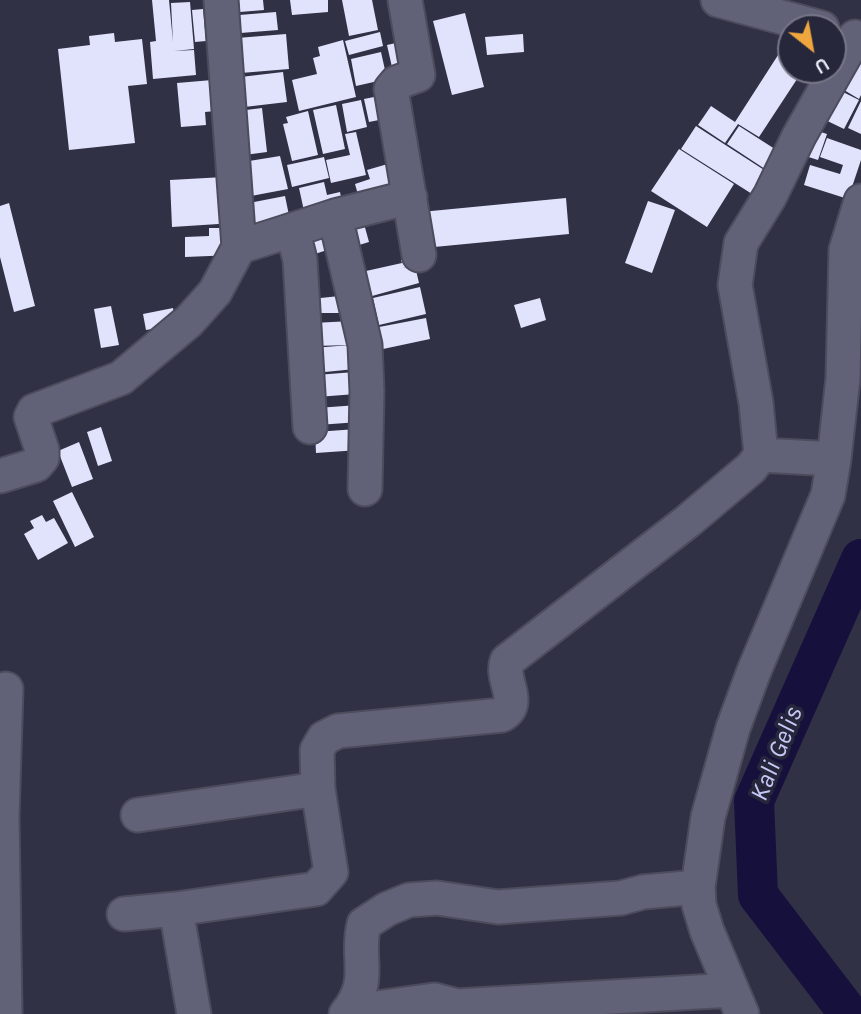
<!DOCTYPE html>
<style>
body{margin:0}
#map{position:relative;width:861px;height:1014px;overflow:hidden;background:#313145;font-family:Karla,sans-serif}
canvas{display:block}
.north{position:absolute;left:777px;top:14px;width:70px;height:70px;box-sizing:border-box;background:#27273b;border:2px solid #767687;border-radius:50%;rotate:149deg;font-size:19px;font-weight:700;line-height:28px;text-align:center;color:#ecedfa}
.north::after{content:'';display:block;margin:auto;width:24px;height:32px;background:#eea73d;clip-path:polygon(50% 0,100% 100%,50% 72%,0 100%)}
</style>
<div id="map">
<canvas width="861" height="1014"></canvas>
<div class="north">U</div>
</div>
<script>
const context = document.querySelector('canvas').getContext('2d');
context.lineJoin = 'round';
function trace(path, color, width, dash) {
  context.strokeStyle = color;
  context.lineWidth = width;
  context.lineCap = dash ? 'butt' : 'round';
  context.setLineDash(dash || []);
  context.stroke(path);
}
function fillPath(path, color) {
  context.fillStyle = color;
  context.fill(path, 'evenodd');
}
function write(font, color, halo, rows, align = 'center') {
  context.font = font + ' Karla,sans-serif';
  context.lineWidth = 7;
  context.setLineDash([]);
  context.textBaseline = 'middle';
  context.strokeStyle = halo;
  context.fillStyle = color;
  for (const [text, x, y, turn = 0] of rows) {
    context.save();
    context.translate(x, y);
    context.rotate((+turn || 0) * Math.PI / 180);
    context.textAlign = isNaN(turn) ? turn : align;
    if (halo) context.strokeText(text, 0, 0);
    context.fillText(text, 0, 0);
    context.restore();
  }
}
const river = new Path2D(`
 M849 1014 758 895 754 801 861 559`);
const building = new Path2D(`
 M152 0H169L173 42 171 3 190 2 194 49 174 51 194 50 196 75 153 79 150 42 156 41Z
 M239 0H263L264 10 240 12Z
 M290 0H328V12L292 15Z
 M342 0H372L378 30 349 36Z
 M203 9 206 41 195 42 192 10Z
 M276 12 278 30 228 34 227 16Z
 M465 13 484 87 452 95 433 21Z
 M380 32 383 46 349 55 345 41Z
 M114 33 115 42 142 39 147 84 128 86 135 143 69 150 58 49 90 45 89 36Z
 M286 34 289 69 229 74 225 39Z
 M523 34 524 52 487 55 485 37Z
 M343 40 356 97 299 111 292 80 317 74 313 58 320 56 318 47Z
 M405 41 411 72 394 76 387 45Z
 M861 46V95L859 99 834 84Z
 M381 52 387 79 356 86 351 59Z
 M780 52 791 59V70H803L759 137 738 124 725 143 698 125 711 106 735 122Z
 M283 72 287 102 236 108 232 78Z
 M224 79 226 110 205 112 206 125 181 127 177 83Z
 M831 86 859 100 844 129 817 116Z
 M389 94 394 117 369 122 364 99Z
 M361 100 367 127 347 132 342 104Z
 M861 101V134L848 128Z
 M336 105 345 149 323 154 313 110Z
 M262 108 267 152 237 156 238 111Z
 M308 111 318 155 292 161 283 124 288 123 286 117Z
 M696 126 775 177 760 199 681 149Z
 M739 126 778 151 765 169 727 144Z
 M808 128 827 134 818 160 799 154Z
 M356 132 366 175 331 183 326 160 350 155 345 134Z
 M827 138 861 150V160L848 199 804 185 810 165 840 174 843 165 820 157Z
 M679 149 734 184 707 227 651 191Z
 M280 156 288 189 251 196 243 162Z
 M324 157 329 178 292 187 287 165Z
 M398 161 407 195 361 205 355 184 370 179 367 170Z
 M224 177 234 223 172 227 170 180Z
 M324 182 327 195 340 192 344 211 306 220 299 188Z
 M285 196 291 225 254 232 249 203Z
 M566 198 569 234 424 248 421 212Z
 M648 201 675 210 652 273 625 263Z
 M9 203 35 306 14 312 0 257V206Z
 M361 213 369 242 346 249Z
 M209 228H233L234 255 185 257V237L209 236Z
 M332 228 336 247 309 256 304 235Z
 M414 257 415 265 402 268 415 266 419 283 372 296 366 271 402 263 401 260Z
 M420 287 426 314 379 325 373 298Z
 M349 295 352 313H312L311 299Z
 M540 298 546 320 521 328 514 305Z
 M111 306 119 345 101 348 94 309Z
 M173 308 176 325 146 330 143 314Z
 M426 318 430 339 383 349 379 327Z
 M352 321 355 369 315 373 313 348 350 345 314 346 313 323Z
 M355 372 356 394 317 397 316 375Z
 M358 405 359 422 318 425 317 408Z
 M101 427 112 461 98 466 87 432Z
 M357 429 359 450 316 453 315 432Z
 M79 442 93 479 72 487 58 451Z
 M72 492 94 537 75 547 53 501Z
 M42 515 46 522 54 518 68 543 38 560 24 534 34 528 30 521Z`);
const minor = new Path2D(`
 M405 0 418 75 396 83 391 89 419 255
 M718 0 822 28
 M335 216 410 197
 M286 232 335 216 365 345 367 391 365 489
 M239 247 286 232 295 240 300 260 310 427
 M834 459 843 378 846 250 861 201
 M0 476 36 465 42 458V450L31 417 34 411 121 378 189 321 215 292 239 247 221 0
 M138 815 318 789
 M176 909 194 1014
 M124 914 176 909 316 889 331 872 318 789 317 750 324 738 338 731 502 715C523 703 500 679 507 661L688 521 751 468 761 455 756 403 735 285 741 243 770 196 799 136 855 37
 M348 1012 434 1000 457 1006 732 990
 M5 1014 2 816 6 689
 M346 1014C374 980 355 959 364 924L387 909 409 900 437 898 498 907 621 898 643 892 698 887
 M742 1014 707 931 699 905 698 887 708 817 733 728 754 671 828 495 834 459 761 455`);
const waterNames = [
 ["Kali Gelis",777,754,-68]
];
trace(river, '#16103c', 40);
fillPath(building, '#e1e3fc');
trace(minor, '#4c4c5d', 37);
trace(minor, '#616278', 33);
write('italic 26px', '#c6c7f7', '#27273b', waterNames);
</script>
